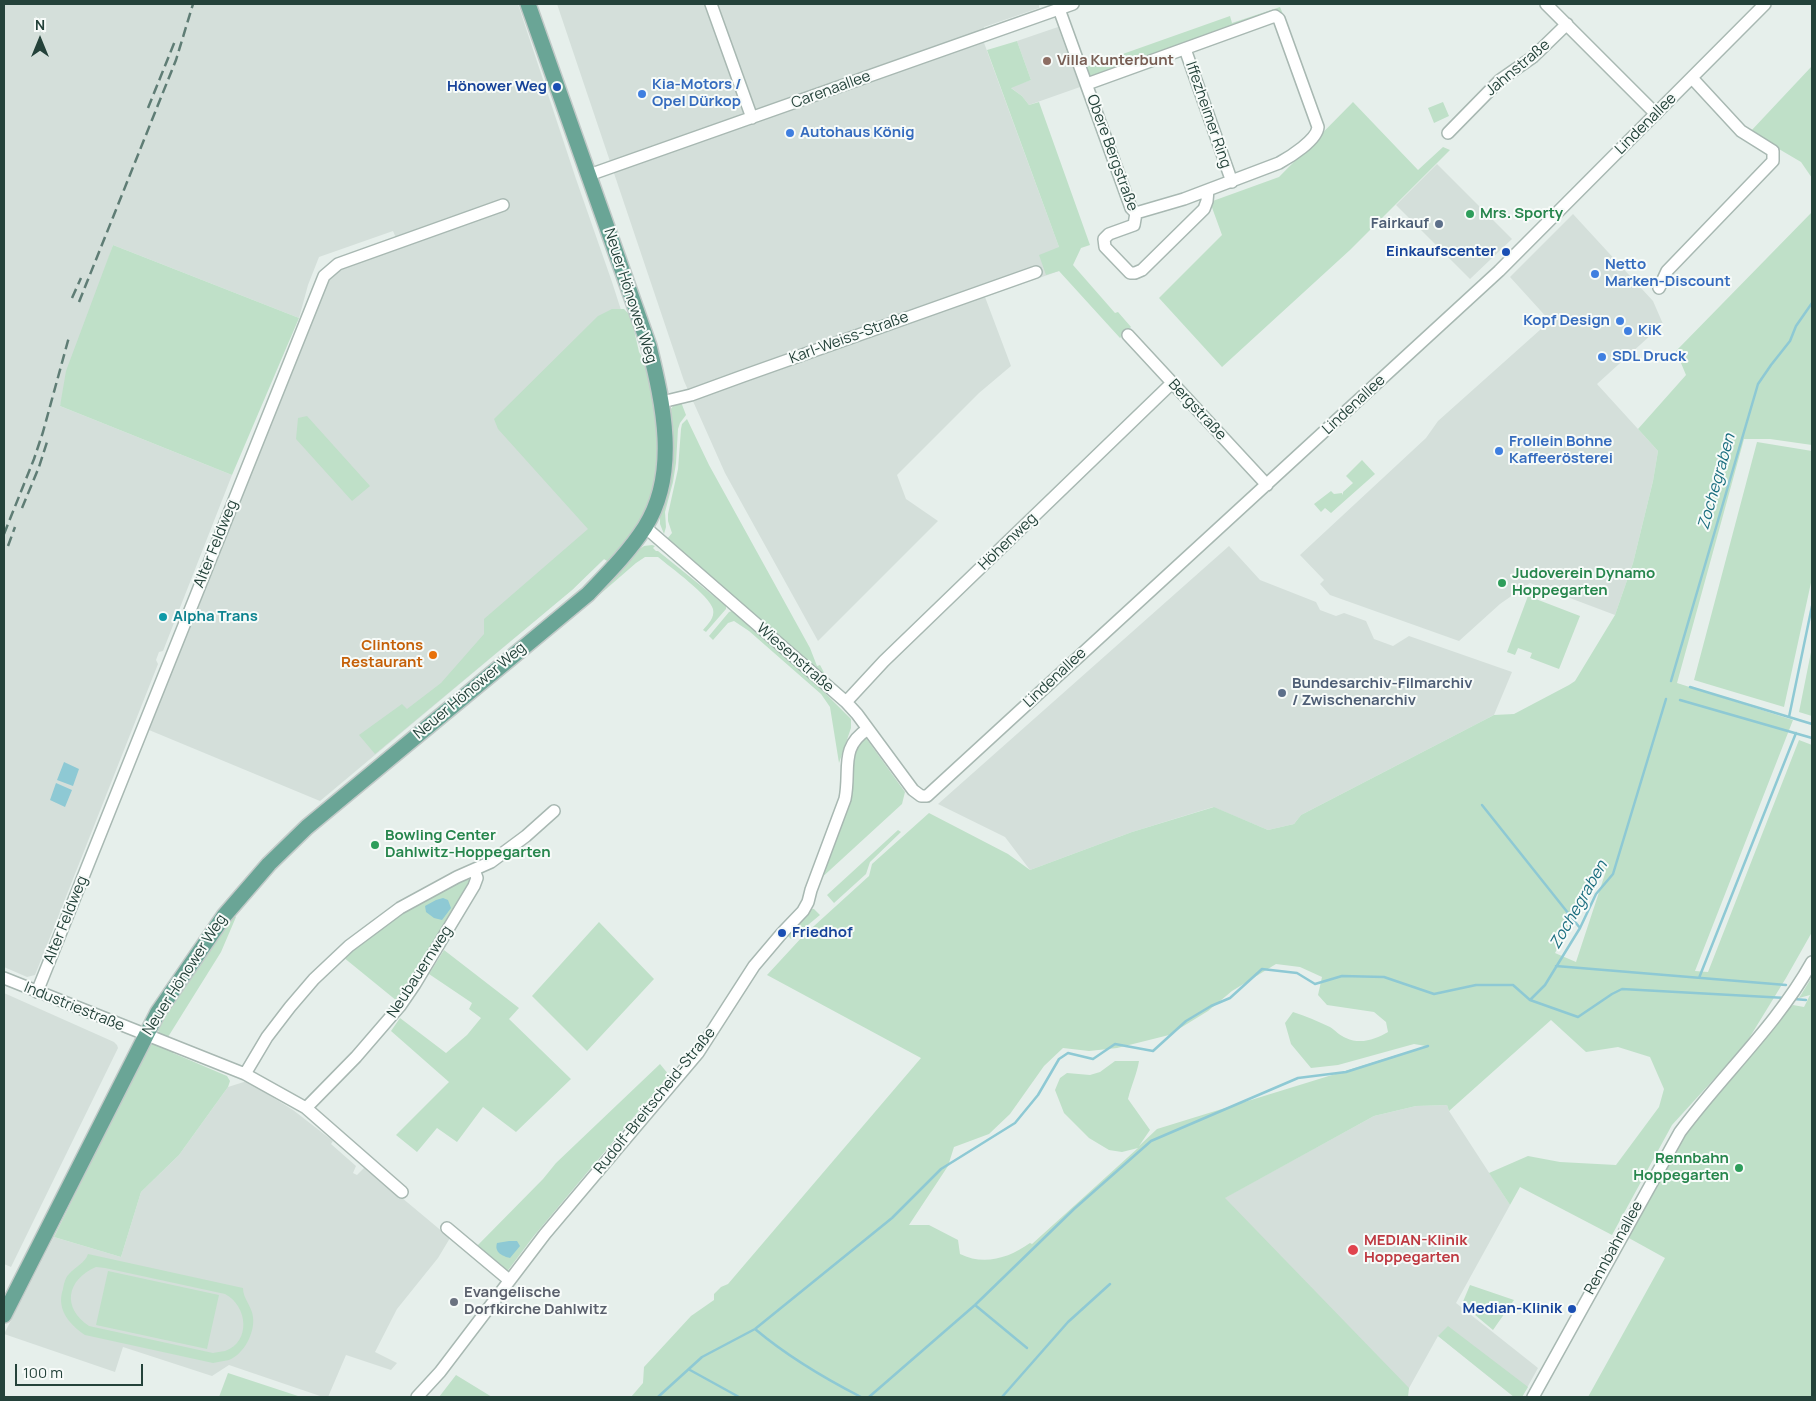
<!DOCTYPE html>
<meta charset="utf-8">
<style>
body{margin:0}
#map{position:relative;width:1816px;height:1401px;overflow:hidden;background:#e6efeb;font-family:Manrope,sans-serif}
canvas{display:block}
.frame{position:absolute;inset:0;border:5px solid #24423a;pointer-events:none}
.north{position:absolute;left:15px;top:15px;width:50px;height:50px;-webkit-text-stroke:4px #f7fbf9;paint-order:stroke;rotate:0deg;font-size:14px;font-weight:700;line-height:20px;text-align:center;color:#24423a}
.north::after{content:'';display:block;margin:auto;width:18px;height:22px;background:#24423a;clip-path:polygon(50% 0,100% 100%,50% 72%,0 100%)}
.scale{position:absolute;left:15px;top:1364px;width:128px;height:22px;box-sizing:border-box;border:2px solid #24423a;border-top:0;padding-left:6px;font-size:15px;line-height:18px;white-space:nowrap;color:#24423a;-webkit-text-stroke:4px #f7fbf9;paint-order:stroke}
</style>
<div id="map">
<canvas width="1816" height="1401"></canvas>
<div class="frame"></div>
<div class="north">N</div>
<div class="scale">100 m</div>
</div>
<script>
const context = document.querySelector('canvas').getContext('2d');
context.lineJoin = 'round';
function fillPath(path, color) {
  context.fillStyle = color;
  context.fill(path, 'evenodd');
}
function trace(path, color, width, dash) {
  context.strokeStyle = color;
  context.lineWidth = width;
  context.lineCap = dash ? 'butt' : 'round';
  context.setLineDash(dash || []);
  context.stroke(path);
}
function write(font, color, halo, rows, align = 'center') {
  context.font = font + ' Manrope,sans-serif';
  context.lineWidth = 4;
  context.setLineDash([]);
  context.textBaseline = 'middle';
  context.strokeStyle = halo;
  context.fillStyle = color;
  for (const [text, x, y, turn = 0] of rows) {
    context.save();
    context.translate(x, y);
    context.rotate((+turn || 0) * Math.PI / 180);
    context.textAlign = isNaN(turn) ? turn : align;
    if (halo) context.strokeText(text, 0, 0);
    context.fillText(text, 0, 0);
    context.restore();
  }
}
const built = new Path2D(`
 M4 4H518L576 179 612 282 647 391 605 558 572 590 320 801 149 730 328 276 396 238 393 231 319 257 308 285 299 318 113 245 60 406 232 475 163 651 159 652 156 660 158 664 35 975 27 977 4 967Z
 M557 4H1039V8L984 27 983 40 1059 247V271L985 297 1011 366 979 393 897 475 906 499 938 521 818 641 725 473 684 381Z
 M1058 27 1080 87 1029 105 1022 96 1010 87 1031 80 1017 41Z
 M1437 164 1512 239 1470 279 1396 205Z
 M1573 214 1653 301 1663 324 1597 384 1658 451 1653 481 1633 563 1615 615 1530 583 1500 604 1459 641 1330 595 1320 584 1324 580 1300 555 1426 438 1438 421 1550 321 1510 277Z
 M1229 546 1260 580 1316 602 1320 610 1336 616 1344 613 1366 621 1374 639 1393 646 1409 636 1512 672 1494 715 1301 815 1294 824 1268 830 1213 807 1132 832 1030 870 1005 837 938 804Z
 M4 993 114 1042 117 1045 118 1048 11 1267 4 1264Z
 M247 1081 293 1110 333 1141 331 1144 356 1166 353 1173 357 1175 365 1167 450 1238 438 1258 397 1309 375 1352 397 1363 391 1370 346 1355 328 1397H323L229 1365 212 1376 123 1347 115 1372 4 1334 54 1237 121 1257 141 1192 179 1155 228 1087Z
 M1447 1105 1449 1111 1510 1205 1456 1303 1538 1368 1522 1397H1514L1438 1336 1404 1397 1224 1198 1374 1116 1416 1106Z`);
const green = new Path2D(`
 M1280 7 1283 14 1272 11 1108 70 1106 73 1095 77 1088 75 1086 67 1230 16 1232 23Z
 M1017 41 1031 80 1011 88 1022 96 1029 105 1039 102 1090 245 1081 248 1073 265 1115 313 1118 312 1131 327 1120 338 1059 271 1046 275 1039 255 1059 247 987 50Z
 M1812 66V178L1801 162 1750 132Z
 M1353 102 1418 170 1443 147 1450 150 1350 250 1222 367 1159 298 1222 235 1210 202 1279 177Z
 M1443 102 1449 116 1434 123 1428 108Z
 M1812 212V445L1770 439H1744L1677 683 1793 720 1695 971 1708 972 1799 740 1812 745V932L1786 978 1745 1045 1672 1125 1612 1235 1520 1187 1510 1205 1489 1173 1528 1156 1560 1162 1616 1165 1659 1107 1664 1089 1650 1057 1618 1047 1586 1052 1551 1020 1449 1111 1447 1105 1416 1106 1374 1116 1225 1198 1409 1388 1408 1397H631L643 1383 644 1367 691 1316 714 1300V1294L721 1287 728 1284 921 1058 767 975 803 936 869 876 872 864 929 813 1008 854 1030 870 1132 832 1214 807 1268 830 1294 824 1301 815 1494 715 1514 714 1569 685 1575 681 1615 615 1633 563 1653 481 1658 451 1638 429 1686 375 1676 351ZM1606 871 1576 962 1555 953 1593 881ZM1276 964 1300 967 1322 977 1318 995 1327 1005 1374 1012 1386 1022 1388 1032C1376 1039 1361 1045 1346 1038 1340 1036 1335 1030 1330 1027 1317 1021 1306 1016 1293 1012L1285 1023 1291 1044 1311 1068 1338 1065 1414 1044 1426 1046 1157 1129 1139 1146 1150 1130 1128 1099C1131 1086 1137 1074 1139 1061H1115L1100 1072 1090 1075 1067 1073 1060 1078 1055 1090 1064 1113 1089 1138 1109 1150 1122 1152 1138 1148 1032 1244 1030 1243C1009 1258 984 1266 960 1254L958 1240 929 1225H909L948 1166 954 1147 989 1134 1010 1114 1044 1066 1063 1048 1089 1051 1117 1048 1169 1035 1208 1011 1232 991Z
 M113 245 299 318 232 475 60 406 66 371Z
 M612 309H624L631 316 639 352 646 364 657 414 658 454 655 478 648 505 638 525 610 563 604 559 572 590 375 754 359 735 402 704 407 709 441 683 484 634V619L588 529 498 429 494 419 598 316Z
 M681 402 686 415 680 423 678 429 676 463 673 482 665 512 666 527 664 534 660 524V514L672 444 670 410 674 405Z
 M307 416 370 486 352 501 296 439 298 418Z
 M687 419 709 465 810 648 817 666 820 665 828 680 667 539 672 533 668 521V514L678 469 681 429 682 424Z
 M1757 442 1812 451V578L1784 707 1694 680Z
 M1362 460 1375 474 1331 513 1325 508 1321 512 1314 504 1331 491 1334 494 1342 493 1343 495V492L1353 483 1346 476Z
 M652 545 655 546 653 548 656 551H658L726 606V609L706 632 703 630C708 624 715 618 713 609 710 596 670 567 658 557H645L636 563 590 603 593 597 637 551 644 546Z
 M1528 596 1580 616 1559 669 1530 658 1532 653 1518 648 1515 655 1507 652Z
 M732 611 818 686 851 719V728L839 763 830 707 821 694 749 631 734 621 728 623 713 640 709 636 729 612Z
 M1812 647V716L1799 712Z
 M865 738H866L905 792 902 804 818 881 854 747Z
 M898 830 901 832 870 862 866 874 834 903 827 895Z
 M466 878 472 882 397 1001 343 957 406 908Z
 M811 909H814L820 915 791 939 786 934Z
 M232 914 236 917 221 952 168 1037 159 1033 157 1027Z
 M599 922 654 979 587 1051 532 996Z
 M444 950 519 1008 509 1019 571 1079 516 1132 483 1107 457 1142 437 1128 417 1152 396 1135 449 1082 391 1031 400 1018 446 1053 467 1035 481 1018 469 1009 472 1003 429 974Z
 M1812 977V1397H1588L1665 1258 1627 1237 1685 1135 1786 1011 1793 1005 1804 1007 1810 995 1799 998Z
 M152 1042 174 1050 173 1053 227 1076 230 1081 228 1087 179 1155 141 1192 121 1257 54 1237 147 1049Z
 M660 1064 669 1075 533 1237 506 1273 476 1247 543 1179 556 1163Z
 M88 1254 243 1288C243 1299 252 1306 253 1317 255 1333 244 1354 229 1360 224 1361 218 1362 213 1363L85 1335C69 1324 56 1309 63 1289 64 1284 65 1278 69 1274 75 1267 85 1263 88 1254ZM96 1267 105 1268 225 1294C248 1306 251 1342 225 1351 221 1352 216 1352 213 1353L89 1326C62 1308 66 1280 96 1267Z
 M108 1271 219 1295 207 1349 96 1325Z
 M1470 1285 1514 1300 1493 1330 1462 1304Z
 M1448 1326 1528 1387 1522 1397H1514L1438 1336Z
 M228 1373 301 1397H219Z
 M456 1375 492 1397H439Z`);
const water = new Path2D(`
 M64 762 79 769 73 786 57 780Z
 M56 783 72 790 65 807 50 800Z
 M443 898 448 900 451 908 442 920 434 918 426 912 425 906 436 900Z
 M509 1241H517L520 1246 510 1258C502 1256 494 1252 497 1243Z`);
const stream = new Path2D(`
 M1671 681 1758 384 1771 365 1790 341 1796 326 1812 303
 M1690 687 1812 724
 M1680 700 1812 738
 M1789 717 1812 606
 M1482 805 1580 928
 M1556 966 1786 985
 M1699 978 1796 733
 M1794 999 1806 1000
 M1530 1000 1545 985 1580 928 1596 894 1613 874 1666 699
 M975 1305 1027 1348
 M755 1329C787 1356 824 1378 861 1397
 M690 1370 739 1397
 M658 1397 702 1357 755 1329 892 1218 941 1169 1015 1123 1038 1095 1059 1059 1068 1053 1093 1059 1115 1044 1153 1051 1186 1021 1211 1006 1230 998 1262 969 1297 973 1315 984 1342 976 1384 977 1434 994 1476 985H1513L1530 1000 1578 1017 1612 994 1622 989 1786 998
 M869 1397 975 1305 1074 1209 1151 1141 1298 1078 1346 1072 1428 1046
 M1002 1397 1068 1322 1110 1284`);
const minor = new Path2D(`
 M711 4 752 118
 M1546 4 1656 114
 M1059 9 1131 208 1136 213
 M1185 49 1232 182
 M1087 84 1275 16 1279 19 1318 127C1317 140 1290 157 1279 163L1184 199 1136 213
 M1448 133 1500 80 1533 57 1567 24
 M589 175 1073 4
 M1136 213 1134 225 1109 234 1104 239 1105 247 1130 273H1135L1142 270 1204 209 1207 201 1208 190
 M1659 288 1667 271 1773 161V151L1741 131 1692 78
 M1128 335 1267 485
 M662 402 691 395 743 376 1036 272
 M645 527 846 702 857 714 913 790 921 796H927L1499 271 1765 4
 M846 702 884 661 1172 383
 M4 978 245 1074 306 1108 402 1192
 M37 992 324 276 338 264 503 205
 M245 1074 267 1037 290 1007 314 979 349 946 400 908 457 877 491 862 526 836 554 811
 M306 1108 356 1057 400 1006 415 984 474 886 477 878 474 870
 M447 1228 509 1280
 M417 1397 440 1372 545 1234 698 1053 754 966 782 933 803 911 808 902 811 890 845 799C851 770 839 747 868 729
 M1533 1397 1680 1132C1723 1074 1777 1025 1812 962`);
const major = new Path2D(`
 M4 1315 158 1012 224 916 269 864 307 827 588 594C608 573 629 552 645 527 679 473 663 403 649 346L528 4`);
const rail = new Path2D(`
 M148 108 175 41
 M72 298 81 278
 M79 302 176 60 193 4
 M22 508 39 467 47 442
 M4 534 34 459 43 432 69 337
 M8 546 15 527`);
const markers = [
 [1047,61,5,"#8d6e63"],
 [557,87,5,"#1a4fb4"],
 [642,94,5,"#3f7fe0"],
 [790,133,5,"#3f7fe0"],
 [1470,214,5,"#2e9e5b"],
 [1439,224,5,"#5c6f8a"],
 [1506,252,5,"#1a4fb4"],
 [1595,274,5,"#3f7fe0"],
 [1620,321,5,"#3f7fe0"],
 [1628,331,5,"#3f7fe0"],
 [1602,357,5,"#3f7fe0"],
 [1499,451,5,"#3f7fe0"],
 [1502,583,5,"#2e9e5b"],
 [163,617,5,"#0f9aa8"],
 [433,655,5,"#e8710a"],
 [1282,693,5,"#5c6f8a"],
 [375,845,5,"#2e9e5b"],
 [782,933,5,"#1a4fb4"],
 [1739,1168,5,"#2e9e5b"],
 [1353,1250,6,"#e0444e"],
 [454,1302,5,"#6b7280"],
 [1572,1309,5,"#1a4fb4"]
];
const educationNames = [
 ["Villa Kunterbunt",1057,61]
];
const streetNames = [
 ["Jahnstraße",1518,68,-40],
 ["Carenaallee",831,90,-20],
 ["Iffezheimer Ring",1208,115,71],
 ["Lindenallee",1646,124,-45],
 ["Obere Bergstraße",1112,153,70],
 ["Neuer Hönower Weg",630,296,72],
 ["Karl-Weiss-Straße",849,338,-20],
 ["Lindenallee",1354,405,-43],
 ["Bergstraße",1197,410,47],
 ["Höhenweg",1008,542,-44],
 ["Alter Feldweg",216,544,-68],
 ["Wiesenstraße",795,658,41],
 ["Lindenallee",1055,678,-43],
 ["Neuer Hönower Weg",470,691,-40],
 ["Alter Feldweg",66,920,-68],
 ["Neubauernweg",420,972,-57],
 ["Neuer Hönower Weg",185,975,-57],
 ["Industriestraße",74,1007,22],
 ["Rudolf-Breitscheid-Straße",655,1101,-51],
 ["Rennbahnallee",1614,1248,-61]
];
const shopNames = [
 ["Kia-Motors /",652,85],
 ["Opel Dürkop",652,102],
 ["Autohaus König",800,133],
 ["Netto",1605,265],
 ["Marken-Discount",1605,282],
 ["Kopf Design",1610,321,"right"],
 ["KiK",1638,331],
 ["SDL Druck",1612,357],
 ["Frollein Bohne",1509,442],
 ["Kaffeerösterei",1509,459]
];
const transitNames = [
 ["Hönower Weg",547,87],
 ["Einkaufscenter",1496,252],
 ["Friedhof",792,933,"left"],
 ["Median-Klinik",1562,1309]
];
const leisureNames = [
 ["Mrs. Sporty",1480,214],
 ["Judoverein Dynamo",1512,574],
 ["Hoppegarten",1512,591],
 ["Bowling Center",385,836],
 ["Dahlwitz-Hoppegarten",385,853],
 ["Rennbahn",1729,1159,"right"],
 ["Hoppegarten",1729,1176,"right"]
];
const serviceNames = [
 ["Fairkauf",1429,224],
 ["Bundesarchiv-Filmarchiv",1292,684,"left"],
 ["/ Zwischenarchiv",1292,701,"left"]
];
const cultureNames = [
 ["Alpha Trans",173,617]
];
const foodNames = [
 ["Clintons",423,646],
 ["Restaurant",423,663]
];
const healthNames = [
 ["MEDIAN-Klinik",1364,1241],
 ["Hoppegarten",1364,1258]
];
const worshipNames = [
 ["Evangelische",464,1293],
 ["Dorfkirche Dahlwitz",464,1310]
];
const waterNames = [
 ["Zochegraben",1717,482,-74],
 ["Zochegraben",1579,905,-60]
];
fillPath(built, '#d4dfda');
fillPath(green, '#bfe0c8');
fillPath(water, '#8ec9d4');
trace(stream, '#8ec9d4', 2.5);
trace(minor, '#a8b8b2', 14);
trace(major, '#c2cac8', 18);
trace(minor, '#fff', 11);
trace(major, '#6aa596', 15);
trace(rail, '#5f7d75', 2.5, [10, 5]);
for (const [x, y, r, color] of markers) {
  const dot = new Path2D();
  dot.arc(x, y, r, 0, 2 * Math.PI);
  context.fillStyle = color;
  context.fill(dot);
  trace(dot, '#f7fbf9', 2);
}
write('bold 15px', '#785e54', '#f7fbf9', educationNames, 'left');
write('15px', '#24423a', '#f7fbf9', streetNames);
write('bold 15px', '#366cbe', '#f7fbf9', shopNames, 'left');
write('bold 15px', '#164399', '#f7fbf9', transitNames, 'right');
write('bold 15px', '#27864d', '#f7fbf9', leisureNames, 'left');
write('bold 15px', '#4e5e75', '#f7fbf9', serviceNames, 'right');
write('bold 15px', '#0d838f', '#f7fbf9', cultureNames, 'left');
write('bold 15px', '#c56008', '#f7fbf9', foodNames, 'right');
write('bold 15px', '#be3a42', '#f7fbf9', healthNames, 'left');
write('bold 15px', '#5b616d', '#f7fbf9', worshipNames, 'left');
write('italic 16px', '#1c6f80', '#f7fbf9', waterNames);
</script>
